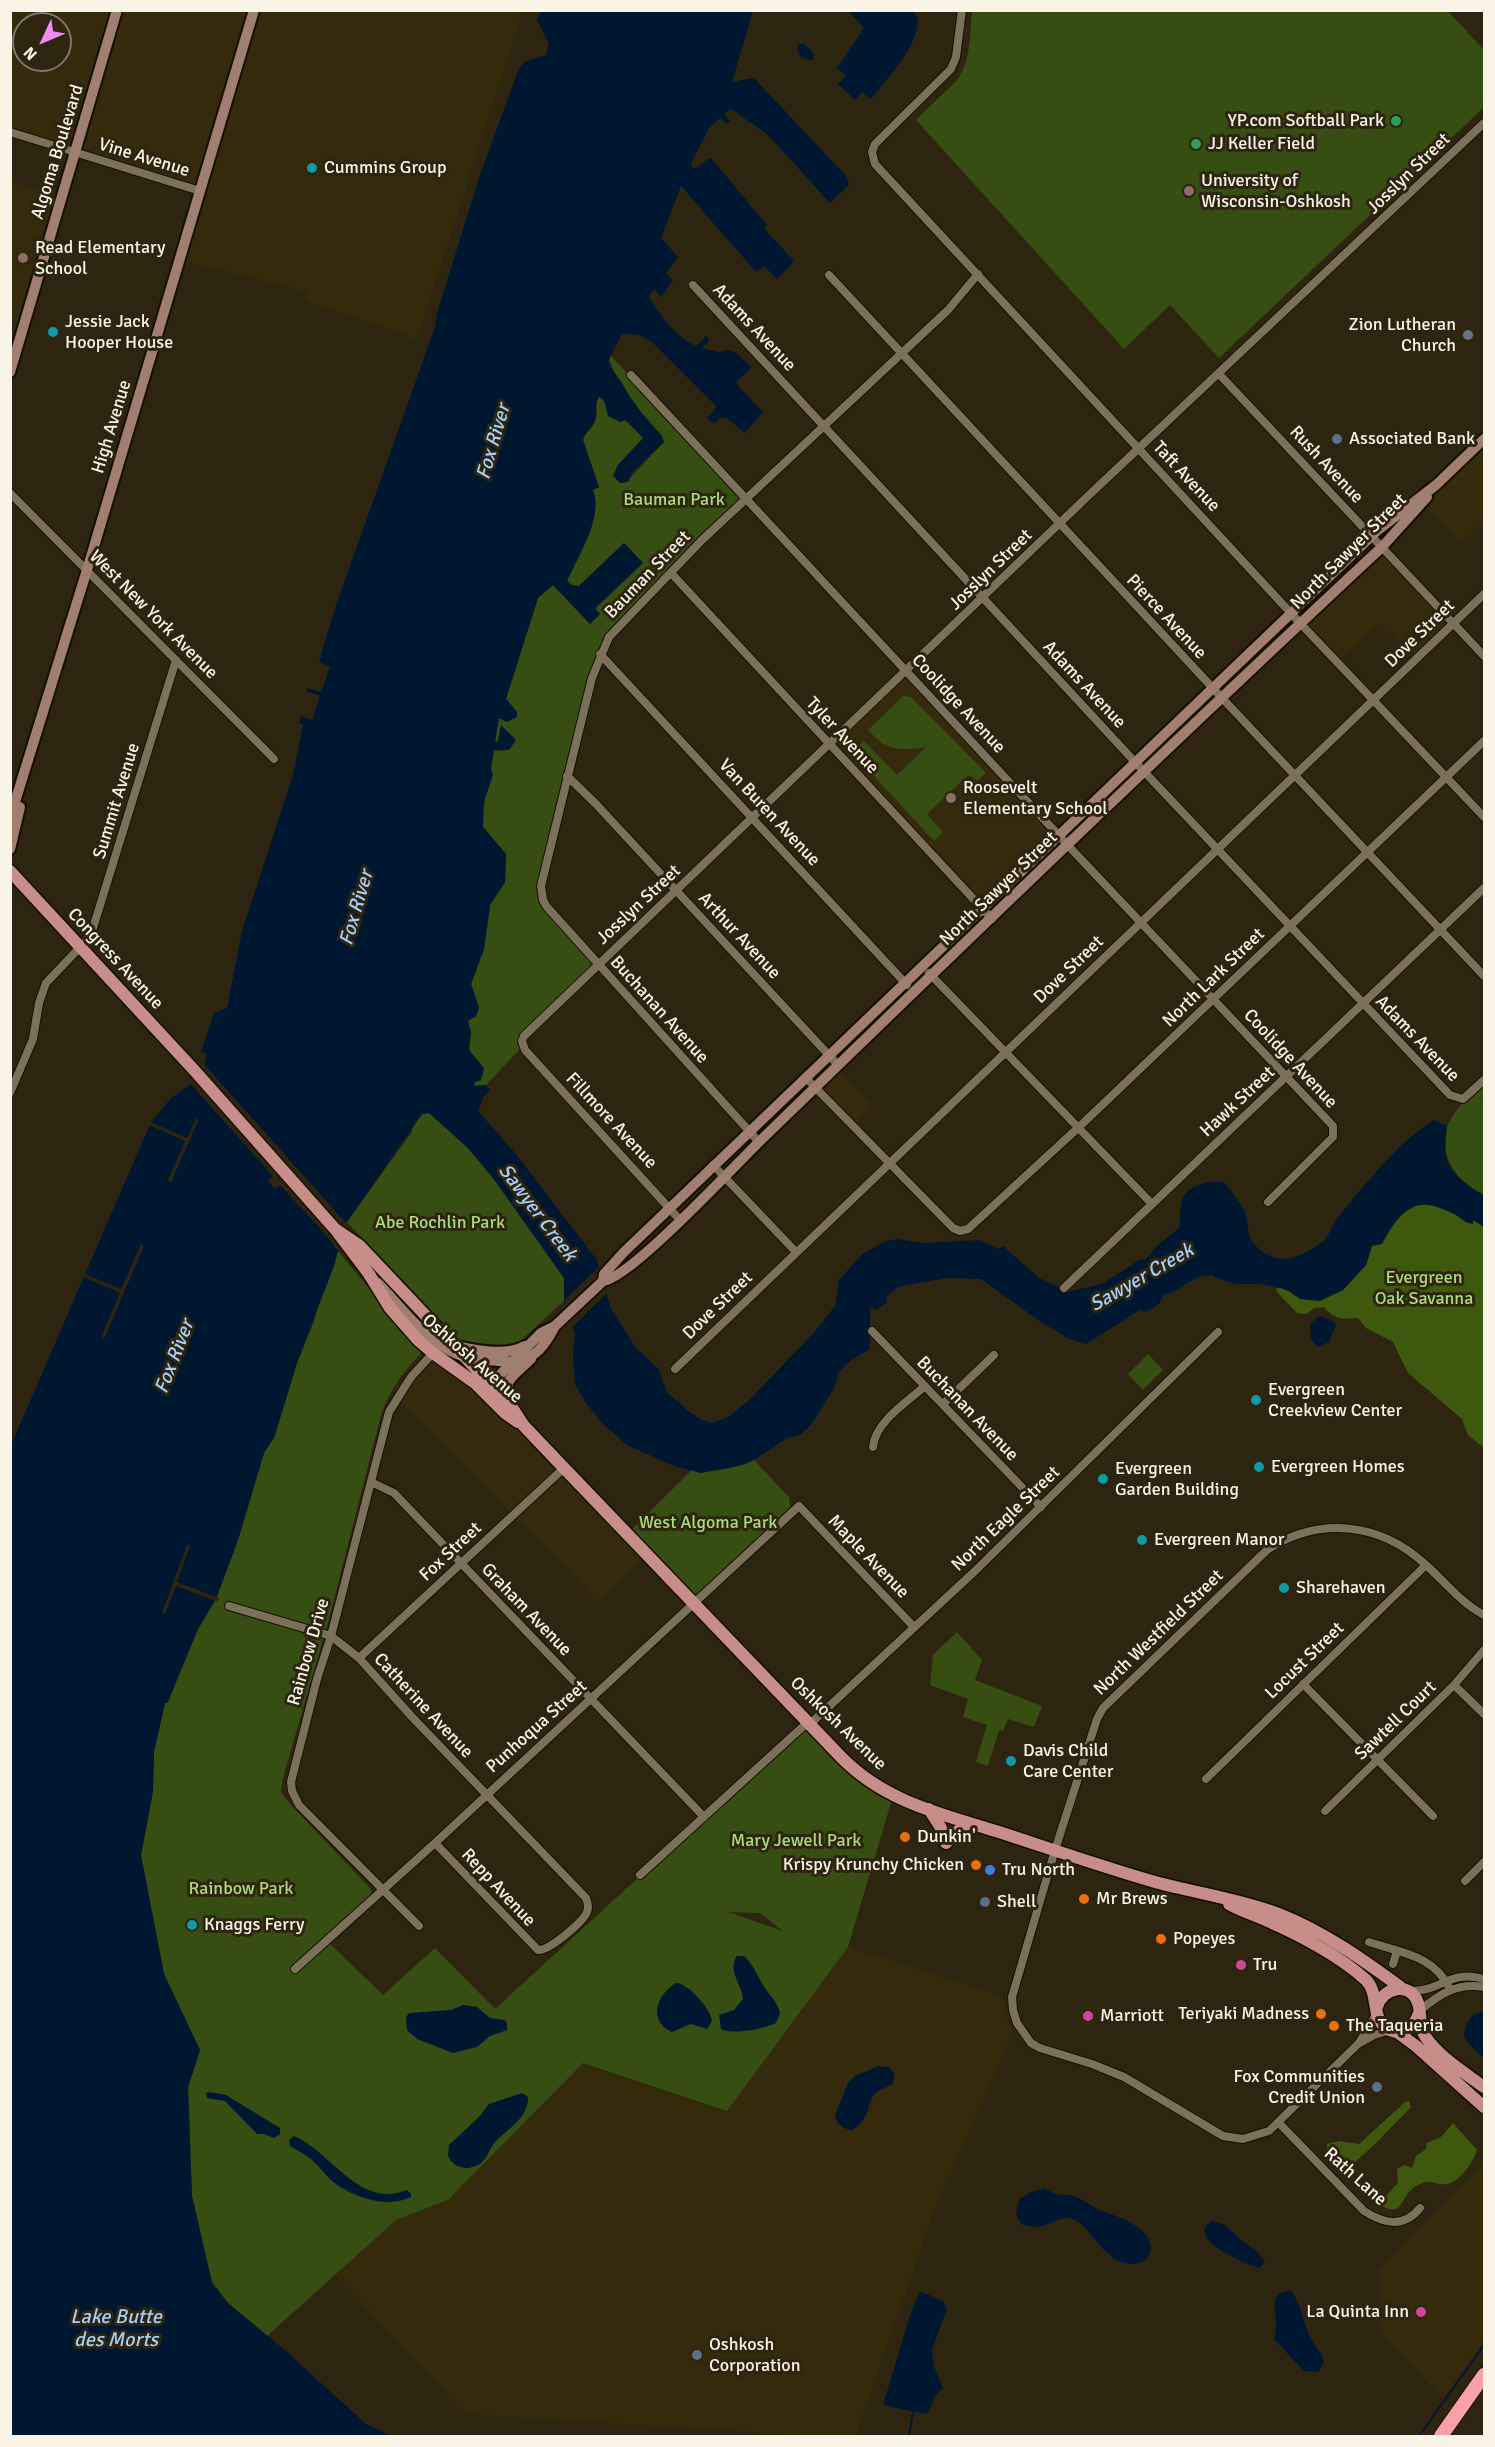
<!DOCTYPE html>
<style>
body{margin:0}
#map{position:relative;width:1495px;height:2447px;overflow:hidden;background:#2e2510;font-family:Signika,sans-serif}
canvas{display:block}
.frame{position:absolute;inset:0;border:12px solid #faf4e7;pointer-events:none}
.north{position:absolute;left:12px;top:12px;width:60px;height:60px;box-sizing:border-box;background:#2e2510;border:2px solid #807866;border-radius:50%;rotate:226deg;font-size:16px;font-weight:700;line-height:24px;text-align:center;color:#faf4e7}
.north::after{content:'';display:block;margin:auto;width:21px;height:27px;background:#ef8bf7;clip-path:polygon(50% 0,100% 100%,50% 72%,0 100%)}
</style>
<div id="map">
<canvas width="1495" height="2447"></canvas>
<div class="frame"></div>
<div class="north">N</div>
</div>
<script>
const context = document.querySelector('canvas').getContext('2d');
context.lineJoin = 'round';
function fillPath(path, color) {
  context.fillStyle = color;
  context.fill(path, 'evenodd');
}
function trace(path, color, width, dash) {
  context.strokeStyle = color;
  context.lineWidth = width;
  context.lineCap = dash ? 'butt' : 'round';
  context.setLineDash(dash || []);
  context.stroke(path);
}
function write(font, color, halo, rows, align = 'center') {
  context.font = font + ' Signika,sans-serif';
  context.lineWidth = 6;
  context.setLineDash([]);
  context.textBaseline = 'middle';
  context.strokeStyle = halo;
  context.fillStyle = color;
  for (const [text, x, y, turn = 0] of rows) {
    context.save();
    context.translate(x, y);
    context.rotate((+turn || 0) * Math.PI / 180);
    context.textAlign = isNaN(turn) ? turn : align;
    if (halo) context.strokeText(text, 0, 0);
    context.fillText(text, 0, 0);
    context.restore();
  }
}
const built = new Path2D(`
 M10 11H523L417 339 305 301 307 291 179 260 200 191 142 169 11 128ZM24 24H60V60H24Z
 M11 181 54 196 17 323 10 321Z
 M1484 439V520L1461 543 1422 504Z
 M1382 547 1454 623 1416 659 1379 623 1337 662 1301 623Z
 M907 672 1058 835 982 909 830 745Z
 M836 1068 873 1107 852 1127 815 1088Z
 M433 1353 475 1383 648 1555 598 1602 398 1398Z
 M848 1947 1003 1996 1005 2015 1013 2033 933 2213 856 2436H817L465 2414 335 2274 396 2220 449 2200 583 2063 727 2111Z
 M1484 2162V2340L1443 2399 1380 2333 1379 2270Z`);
const green = new Path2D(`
 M972 11H1448L1484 50V107L1219 358 1170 305 1124 349 916 120 958 79C971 60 970 33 972 11Z
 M610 355 746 498 631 611 599 657 541 895 598 965 524 1036 523 1046 486 1085 474 1087 475 1082 481 1080 469 1050 471 1032 468 1020 476 1016 479 1008 471 984 484 949 490 905 505 882 506 854 483 827 482 816 494 750 505 751 501 726 498 741 495 742 499 717 517 712 506 699 538 598 553 585 591 624 595 609 643 563 624 543 579 586 572 585 567 581 592 525 593 490 599 487 583 440C585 432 594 428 596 418 598 410 594 405 599 397L644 438 618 465 616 471 629 479 664 442C652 426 606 371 610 355Z
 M903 696 911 697 986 773 977 781 971 776H967L927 814 943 832 934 841 852 752 864 741 897 775 926 747C900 751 888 752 868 730Z
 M1484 1080V1195C1458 1183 1439 1158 1447 1128 1451 1113 1473 1091 1484 1080Z
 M429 1113 468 1148 493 1178 564 1278V1301L517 1344 511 1346 466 1342 456 1338 347 1222 412 1132V1128L422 1114Z
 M338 1251 418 1347 421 1353C403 1373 389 1390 381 1415L329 1619 282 1781 281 1792 290 1804 371 1889V1896L325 1938 326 1940 383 1995 435 1948 495 2009 808 1722 893 1796 848 1947 727 2111 583 2063 448 2200 396 2220 267 2336 228 2303 212 2282 192 2196 188 2087 200 2050 164 1974 141 1855 153 1791 154 1752 165 1703H168L198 1629 216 1599 238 1540 264 1453 274 1438 297 1363 315 1319 317 1307ZM728 1912 760 1913 783 1931Z
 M1148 1354 1163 1370 1143 1390 1128 1374Z
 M754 1460 789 1497 791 1514 694 1603 627 1534 693 1469C712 1474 736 1468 754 1460Z
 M957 1632 982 1660 975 1680 1042 1706 1034 1727 1008 1719 1003 1731 999 1730 988 1766 976 1762 987 1725 963 1717 968 1699 930 1685 933 1655Z`);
const forest = new Path2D(`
 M1427 1203 1453 1213 1467 1223 1473 1220 1484 1227V1448L1468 1435 1462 1419 1408 1373 1393 1342 1366 1328 1358 1318C1343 1320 1334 1319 1324 1307L1314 1308 1307 1314 1297 1313 1277 1292 1276 1288C1284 1288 1290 1291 1295 1296L1343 1290 1366 1265 1372 1246 1382 1243C1394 1222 1402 1208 1427 1203Z
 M1409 2101 1411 2107 1374 2145 1346 2170C1333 2167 1326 2156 1327 2144L1339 2141 1359 2144 1405 2102Z
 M1453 2123 1477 2150C1474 2161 1460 2182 1447 2184 1434 2186 1432 2177 1416 2186 1406 2191 1402 2208 1395 2209 1389 2211 1382 2206 1377 2203V2198H1384L1398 2183 1397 2169 1404 2165 1412 2168 1416 2156 1426 2149 1427 2143 1441 2137Z`);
const water = new Path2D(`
 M541 11H753L732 82 754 78 847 177 849 185 830 203 767 134 731 109 724 114 730 121 726 124 720 118 709 128 691 163 692 167 695 168 710 158 717 165 767 225 764 228 794 261 777 279 764 266 756 272 681 186 661 238 678 257 666 273 673 280 661 297 654 289 649 296C659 315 676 337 696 346L706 336 710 340 700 350 703 348 718 352 729 350 736 353 752 367 737 381 739 387 763 412 745 433 727 418H720L714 424 707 418 717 407 652 342 639 335 622 334 608 361C614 375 620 378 626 390 636 408 649 421 662 436L664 442 633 472 628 482 620 483 613 476 618 465 643 438 626 420 620 422 608 416 604 400 599 397C594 405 597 410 596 418 593 428 585 432 583 440L599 487 593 490C604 517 578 556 567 581L572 585 579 586 624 543 643 563 595 608 600 614 590 624 553 585 538 598 506 699 517 712V717L507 722 499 718 495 742 498 741 501 725 516 740 509 750H494L491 769 493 775 484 802 483 827 506 854 505 882 490 905 484 949 471 984 479 1008 476 1016 468 1021 471 1032 469 1050 484 1068 481 1080 475 1082 474 1086 486 1085 490 1090 483 1098 478 1111 515 1153 597 1260 611 1309 636 1348 658 1368 667 1392 688 1411 702 1420 712 1423 728 1417 748 1401 812 1335 835 1306 839 1280 862 1254 884 1242 896 1239 922 1243 980 1240 999 1249 1003 1246 1039 1278 1068 1292 1104 1283 1141 1259 1145 1260 1157 1246 1179 1228C1181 1220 1179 1207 1182 1200 1188 1184 1210 1181 1224 1182 1231 1192 1243 1204 1246 1216 1249 1227 1247 1238 1256 1246 1278 1268 1299 1258 1321 1243 1329 1238 1332 1224 1338 1217 1363 1187 1401 1139 1434 1120L1447 1126C1446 1137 1444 1150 1447 1160 1451 1174 1472 1189 1484 1195V1227L1473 1220V1224C1464 1223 1460 1216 1452 1213 1414 1193 1400 1211 1382 1244L1372 1246 1366 1265 1343 1290 1320 1301 1300 1299 1291 1292 1281 1288 1260 1284H1235L1214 1277 1213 1275 1198 1277 1171 1293 1164 1294 1159 1304 1146 1312 1140 1310 1086 1344 1069 1339 1038 1320 981 1279 948 1278 900 1286 887 1295V1302L877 1310 870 1307V1349L850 1361 838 1373 835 1387 811 1425 800 1435 787 1438 754 1460 743 1465 701 1473 674 1466 627 1445 602 1423 586 1403 575 1384 573 1356 575 1333 564 1301V1278L493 1178 468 1148 429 1113 422 1114 347 1222 344 1221 327 1236 338 1251 334 1266 297 1363 274 1438 264 1453 238 1540 216 1599 198 1629 167 1703H165L154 1752 153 1791 141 1855 164 1974 200 2050 188 2087 192 2196 212 2283 228 2303 288 2353 365 2423 391 2436H11V1445L151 1122 171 1098 188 1086 205 1062 206 1053 201 1052 214 1013 227 1008 242 931 293 775 303 725 299 723 301 716 312 720 320 696 306 691 307 688 321 692 330 667 319 662 335 608 435 327 437 313 480 175 518 71 524 62 546 55 549 44 537 20Z
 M848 11H913L918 18C918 48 888 77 871 99L862 92 855 100 838 84 846 75 837 68 864 28Z
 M799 44H805L814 54V57L812 60C804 60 798 55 797 48Z
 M1319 1316 1331 1320 1336 1325 1329 1342 1318 1347 1311 1339 1310 1324Z
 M737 1956H744C756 1967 758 1980 768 1992 773 1999 778 2004 780 2013L776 2023C765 2029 732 2035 721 2029L719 2015 734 2010 743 1999C742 1984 727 1971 737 1956Z
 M676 1983C688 1983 712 2010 712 2021L707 2029 691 2024 672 2032C647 2021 657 1994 676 1983Z
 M463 2005 477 2007 490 2018 505 2020 507 2023V2030L490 2036 477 2047 453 2053 417 2039 407 2030 406 2017 409 2013 451 2010Z
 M1484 2012V2058L1468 2043 1464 2036C1465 2024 1471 2012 1484 2012Z
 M878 2066 889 2067 895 2074 892 2085C888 2087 882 2088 878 2091 866 2099 873 2118 852 2130 843 2129 836 2124 835 2115L848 2083 855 2076Z
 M210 2092 226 2095 280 2128V2134L274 2138 264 2134H257L225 2101 207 2098 206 2093Z
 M522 2093 528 2097C529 2117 509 2128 496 2141 490 2147 489 2155 483 2161 472 2172 454 2170 448 2156L449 2145 479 2117 489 2104Z
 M294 2136C331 2151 359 2210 407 2190L411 2194V2197C386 2209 352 2197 332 2181 325 2175 320 2167 313 2161 306 2154 297 2151 290 2146L289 2140Z
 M1044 2188C1048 2190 1052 2193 1056 2194 1060 2195 1066 2194 1070 2195 1081 2197 1088 2205 1098 2209 1114 2216 1130 2219 1143 2232 1160 2248 1147 2269 1125 2263 1102 2258 1089 2225 1073 2219 1056 2213 1047 2234 1021 2224L1016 2215 1019 2200 1028 2193Z
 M1212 2221 1225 2225 1241 2240 1257 2252 1265 2262 1259 2268C1246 2264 1183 2238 1212 2221Z
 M920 2291 943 2301 947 2309 932 2349 934 2367 943 2388 935 2396 928 2413 925 2414 883 2405 910 2315Z
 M1286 2291H1291C1303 2306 1303 2325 1312 2341 1317 2349 1322 2353 1324 2362L1318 2372 1305 2371 1301 2368 1274 2339C1275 2334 1276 2329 1276 2324 1276 2311 1269 2295 1286 2291Z`);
const pier = new Path2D(`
 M202 1062 344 1221 327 1236 280 1185 275 1189 268 1181 273 1176 188 1081Z
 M196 1118 199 1119 171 1182 168 1180 185 1141 149 1125 151 1122 187 1138Z
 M141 1244 144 1246 104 1339 101 1338 120 1293 84 1277 85 1274 121 1289Z
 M599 1267 606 1294 571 1328 564 1301Z
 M187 1545 190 1546 177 1582 219 1598 218 1602 176 1586 165 1614 162 1613Z`);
const stream = new Path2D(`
 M909 2436 913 2412
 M1419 2436 1484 2345`);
const street = new Path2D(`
 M962 10 956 57 951 69 875 144 872 152 875 164 1300 623 1484 817
 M10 132 200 191
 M829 275 1222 698 1484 976
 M693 285 1135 762 1450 1095 1463 1099 1484 1080
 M1219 374 1484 656
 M631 375 1077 855 1333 1126V1137L1268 1202
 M10 493 274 759
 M671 573 992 919
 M600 654 907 985
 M567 776 595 803 838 1065
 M929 973 1152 1204
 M805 1077 953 1228 960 1231 968 1229 1079 1127 1484 741
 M10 1093 33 1039 39 1003 46 983 85 942 93 928 176 660
 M759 1142 547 907 543 900 541 886 592 678 609 637 702 540 948 310 978 274
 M713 1165 796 1252
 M680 1220 525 1050 522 1041 524 1036 1088 496 1484 123
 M1064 1288 1484 888
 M872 1331 1041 1507
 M675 1369 1484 594
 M943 1404 994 1355
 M873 1447C875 1422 907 1402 925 1386
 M371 1482 394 1493 704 1817
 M229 1606 331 1636 359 1658 412 1717 586 1898C588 1903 589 1907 587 1912 583 1922 549 1951 538 1950L435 1843
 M359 1658 564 1468
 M1303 1684 1433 1816
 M1454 1685 1484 1714
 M810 1724 974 1572 1218 1332
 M1206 1779 1426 1565
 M1325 1811 1454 1685 1484 1650
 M640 1875 808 1722
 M1465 1881 1484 1862
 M419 1926 299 1805 292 1791 291 1782 317 1679 331 1636 389 1412 411 1377 433 1353
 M1369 1942C1401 1953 1434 1955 1450 1989
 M1393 1964 1397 1951
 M295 1969 435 1843 799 1506 914 1627
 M1409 1991C1441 1992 1450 1969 1484 1979
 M1419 2011C1440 1994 1457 1982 1484 1987
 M1391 2030 1374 2035 1358 2044 1269 2131 1243 2139 1223 2136 1124 2077 1092 2064 1040 2048 1031 2043 1017 2023 1013 2010 1012 1997 1055 1850 1097 1719 1103 1708 1267 1550C1319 1516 1380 1522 1426 1565 1445 1582 1461 1603 1484 1615
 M1359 2043 1377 2013
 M1279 2123 1364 2211C1384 2224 1404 2228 1420 2208`);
const secondary = new Path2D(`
 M10 372 117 10
 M10 818 87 570 254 10
 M10 849 20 807
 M603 1281C630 1279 736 1164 762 1139 967 940 1173 742 1382 547L1427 497
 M378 1283C404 1310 428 1346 465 1357 476 1360 487 1360 498 1361 529 1364 541 1354 555 1326
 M453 1345C474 1350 505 1357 525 1346
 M490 1393 495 1380 527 1347 541 1333 555 1326 603 1281 604 1274 624 1252 1378 530 1436 485 1484 439
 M507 1402C501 1380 517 1373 531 1359`);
const primary = new Path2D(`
 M10 871 194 1070 335 1229 369 1274 390 1308 418 1340 433 1353 475 1383 505 1413 518 1422
 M335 1229 360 1246 511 1406 524 1426 564 1468 841 1757C885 1802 941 1814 999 1832 1051 1849 1103 1867 1155 1882 1196 1893 1239 1899 1279 1914 1323 1931 1365 1961 1403 1989
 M929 1809 941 1828 946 1843 958 1831 969 1823
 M1229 1904C1243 1912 1258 1916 1272 1923 1302 1936 1342 1958 1366 1980 1380 1994 1370 2019 1388 2029 1402 2037 1415 2027 1419 2013
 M1377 2007C1382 1988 1410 1980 1418 2003 1422 2015 1418 2028 1427 2039 1441 2058 1465 2073 1484 2087
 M1397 2032 1416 2046 1484 2107`);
const highway = new Path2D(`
 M1441 2436 1484 2375`);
const markers = [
 [1396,121,6,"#2e9e5b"],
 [1196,144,6,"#2e9e5b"],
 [312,168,6,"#0f9aa8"],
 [1189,191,6,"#8d6e63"],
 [23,258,6,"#8d6e63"],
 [53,332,6,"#0f9aa8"],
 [1468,335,6,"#6b7280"],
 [1337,439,6,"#5c6f8a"],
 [951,798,6,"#8d6e63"],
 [1256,1400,6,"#0f9aa8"],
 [1259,1467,6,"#0f9aa8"],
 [1103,1479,6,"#0f9aa8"],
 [1142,1540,6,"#0f9aa8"],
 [1284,1588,6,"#0f9aa8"],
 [1011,1761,6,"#0f9aa8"],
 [905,1837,6,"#e8710a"],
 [976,1865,6,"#e8710a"],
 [990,1870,6,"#3f7fe0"],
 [1084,1899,6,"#e8710a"],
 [985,1902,6,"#5c6f8a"],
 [192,1925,6,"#0f9aa8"],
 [1161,1939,6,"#e8710a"],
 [1241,1965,6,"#d1479c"],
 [1321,2014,6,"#e8710a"],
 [1088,2016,6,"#d1479c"],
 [1334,2026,6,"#e8710a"],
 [1377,2087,6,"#5c6f8a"],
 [1421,2312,6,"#d1479c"],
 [697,2355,6,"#5c6f8a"]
];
const poiNames = [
 ["YP.com Softball Park",1384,121,"right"],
 ["JJ Keller Field",1208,144],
 ["Cummins Group",324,168],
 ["University of",1201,181],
 ["Wisconsin-Oshkosh",1201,202],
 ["Read Elementary",35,248],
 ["School",35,269],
 ["Jessie Jack",65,322],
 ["Hooper House",65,343],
 ["Zion Lutheran",1456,325,"right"],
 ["Church",1456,346,"right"],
 ["Associated Bank",1349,439],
 ["Roosevelt",963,788],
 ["Elementary School",963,809],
 ["Evergreen",1268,1390],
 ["Creekview Center",1268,1411],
 ["Evergreen Homes",1271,1467],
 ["Evergreen",1115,1469],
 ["Garden Building",1115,1490],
 ["Evergreen Manor",1154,1540],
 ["Sharehaven",1296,1588],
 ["Davis Child",1023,1751],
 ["Care Center",1023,1772],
 ["Dunkin'",917,1837],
 ["Krispy Krunchy Chicken",964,1865,"right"],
 ["Tru North",1002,1870],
 ["Mr Brews",1096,1899],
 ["Shell",997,1902],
 ["Knaggs Ferry",204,1925],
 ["Popeyes",1173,1939],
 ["Tru",1253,1965],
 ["Teriyaki Madness",1309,2014,"right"],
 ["Marriott",1100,2016],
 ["The Taqueria",1346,2026],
 ["Fox Communities",1365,2077,"right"],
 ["Credit Union",1365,2098,"right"],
 ["La Quinta Inn",1409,2312,"right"],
 ["Oshkosh",709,2345],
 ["Corporation",709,2366]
];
const streetNames = [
 ["Algoma Boulevard",58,152,-73],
 ["Vine Avenue",144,158,17],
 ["Josslyn Street",1409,174,-44],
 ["Adams Avenue",754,328,47],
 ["High Avenue",112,427,-73],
 ["Rush Avenue",1326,465,47],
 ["Taft Avenue",1186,477,47],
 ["North Sawyer Street",1349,552,-45],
 ["Josslyn Street",991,570,-44],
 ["Bauman Street",648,575,-46],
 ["West New York Avenue",153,615,45],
 ["Pierce Avenue",1166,617,47],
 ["Dove Street",1420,634,-44],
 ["Adams Avenue",1084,685,47],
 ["Coolidge Avenue",958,704,47],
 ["Tyler Avenue",842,736,47],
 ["Summit Avenue",117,801,-73],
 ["Van Buren Avenue",769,813,47],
 ["North Sawyer Street",999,889,-44],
 ["Josslyn Street",639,905,-43],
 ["Arthur Avenue",739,936,47],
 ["Congress Avenue",115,959,47],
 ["Dove Street",1069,970,-44],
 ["North Lark Street",1214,978,-44],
 ["Buchanan Avenue",659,1010,48],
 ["Adams Avenue",1417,1039,46],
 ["Coolidge Avenue",1290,1059,47],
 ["Hawk Street",1238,1102,-43],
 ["Fillmore Avenue",611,1121,47],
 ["Dove Street",718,1306,-44],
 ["Oshkosh Avenue",472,1359,41],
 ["Buchanan Avenue",967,1409,46],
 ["North Eagle Street",1006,1519,-44],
 ["Fox Street",451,1552,-43],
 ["Maple Avenue",868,1557,46],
 ["Graham Avenue",526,1610,46],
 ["North Westfield Street",1159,1633,-44],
 ["Rainbow Drive",309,1652,-74],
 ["Locust Street",1305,1661,-44],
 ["Catherine Avenue",423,1706,47],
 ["Sawtell Court",1396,1721,-44],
 ["Oshkosh Avenue",838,1724,44],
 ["Punhoqua Street",537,1727,-42],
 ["Repp Avenue",498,1888,47],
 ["Rath Lane",1355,2177,42]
];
const parkNames = [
 ["Bauman Park",674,500],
 ["Abe Rochlin Park",440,1223],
 ["Evergreen",1424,1278],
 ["Oak Savanna",1424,1299],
 ["West Algoma Park",708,1523],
 ["Mary Jewell Park",796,1841],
 ["Rainbow Park",241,1889]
];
const waterNames = [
 ["Fox River",494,442,-74],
 ["Fox River",357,908,-74],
 ["Sawyer Creek",537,1213,53],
 ["Sawyer Creek",1142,1278,-30],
 ["Fox River",175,1357,-69],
 ["Lake Butte",116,2318],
 ["des Morts",116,2341]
];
fillPath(built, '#362a0d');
fillPath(green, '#364e11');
fillPath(forest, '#3e590e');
fillPath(water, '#001732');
fillPath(pier, '#2e2510');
trace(stream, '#001732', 2);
trace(street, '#160e00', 10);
trace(secondary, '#160e00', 14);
trace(primary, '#160e00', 15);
trace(highway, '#160e00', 16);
trace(street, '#7b7059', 8);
trace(secondary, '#a07f71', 10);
trace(primary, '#c68d89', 12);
trace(highway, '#f8a1a9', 14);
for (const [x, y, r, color] of markers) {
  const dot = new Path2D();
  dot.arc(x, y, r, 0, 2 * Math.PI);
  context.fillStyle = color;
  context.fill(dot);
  trace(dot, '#2e2510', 2);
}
write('18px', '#faf4e7', '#2e2510', poiNames, 'left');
write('18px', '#faf4e7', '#2e2510', streetNames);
write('18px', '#afda78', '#2e2510', parkNames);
write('italic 20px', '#a4cefd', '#2e2510', waterNames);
</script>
